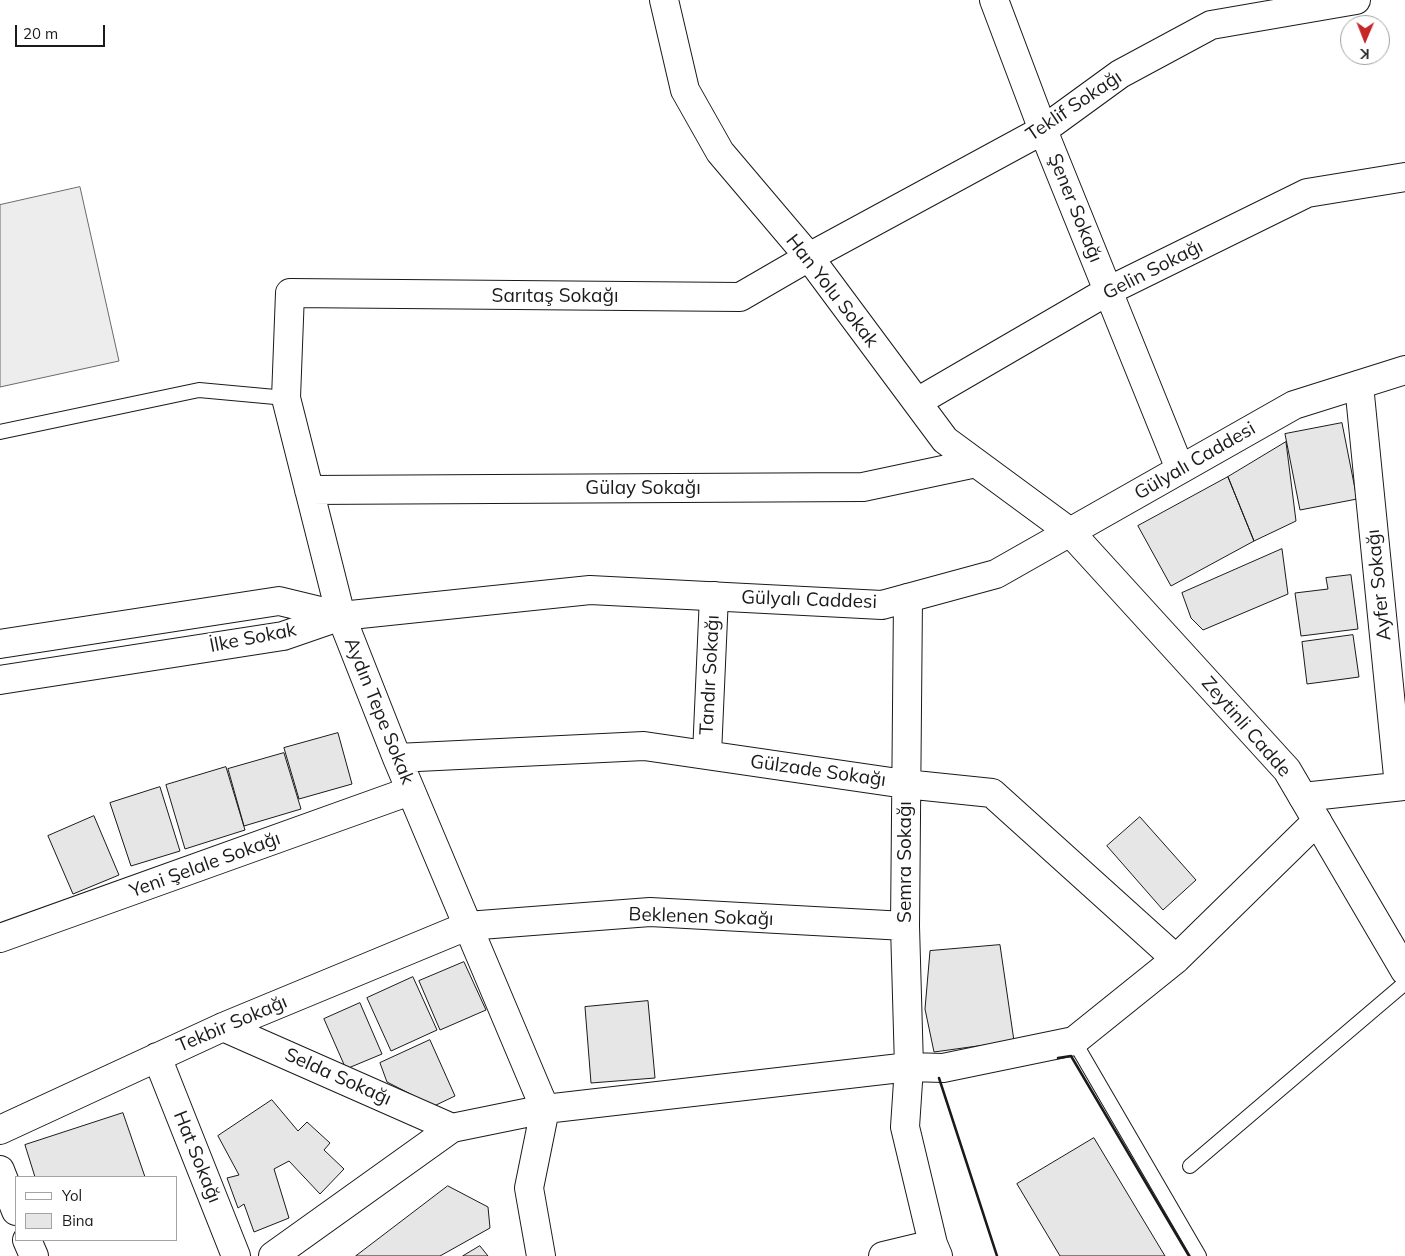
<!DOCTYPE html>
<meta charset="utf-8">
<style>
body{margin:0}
#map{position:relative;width:1405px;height:1256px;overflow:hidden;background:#fff;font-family:Mulish,sans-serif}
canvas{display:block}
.legend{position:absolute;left:15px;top:1176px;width:162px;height:65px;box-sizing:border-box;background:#fff;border:1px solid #a3a3a3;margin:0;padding:6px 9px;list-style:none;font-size:15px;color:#1a1a1a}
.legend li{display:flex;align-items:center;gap:10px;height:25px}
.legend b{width:25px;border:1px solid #a3a3a3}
.north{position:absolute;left:1340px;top:15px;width:50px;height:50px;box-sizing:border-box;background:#fff;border:1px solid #a3a3a3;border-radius:50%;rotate:181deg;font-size:14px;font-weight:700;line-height:20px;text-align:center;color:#1a1a1a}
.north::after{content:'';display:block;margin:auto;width:18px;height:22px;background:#c62828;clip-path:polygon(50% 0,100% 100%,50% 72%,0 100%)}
.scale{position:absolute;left:15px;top:25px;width:90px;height:22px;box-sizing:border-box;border:2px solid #1a1a1a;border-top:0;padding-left:6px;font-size:15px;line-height:18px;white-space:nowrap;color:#1a1a1a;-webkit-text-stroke:4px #fff;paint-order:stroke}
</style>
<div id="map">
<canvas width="1405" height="1256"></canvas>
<ul class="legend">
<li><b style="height:6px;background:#fff"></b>Yol</li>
<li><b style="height:14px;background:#e6e6e6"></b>Bina</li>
</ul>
<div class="north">K</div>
<div class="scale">20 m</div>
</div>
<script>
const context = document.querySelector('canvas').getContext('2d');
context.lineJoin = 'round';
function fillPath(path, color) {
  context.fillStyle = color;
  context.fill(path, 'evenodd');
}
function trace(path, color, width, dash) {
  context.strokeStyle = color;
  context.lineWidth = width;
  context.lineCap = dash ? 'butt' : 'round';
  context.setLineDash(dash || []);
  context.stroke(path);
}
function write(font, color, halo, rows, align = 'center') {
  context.font = font + ' Mulish,sans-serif';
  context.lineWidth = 4;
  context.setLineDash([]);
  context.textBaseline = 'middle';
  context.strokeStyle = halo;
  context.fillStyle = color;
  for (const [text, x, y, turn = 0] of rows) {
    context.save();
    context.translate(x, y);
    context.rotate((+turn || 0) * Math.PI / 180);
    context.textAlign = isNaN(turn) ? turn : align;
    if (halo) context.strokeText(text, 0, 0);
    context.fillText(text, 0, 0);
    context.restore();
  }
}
const built = new Path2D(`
 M80 187 119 361 0 387V205Z`);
const building = new Path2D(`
 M1342 423 1357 499 1300 510 1285 434Z
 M1286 442 1296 521 1254 541 1228 477Z
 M1228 477 1254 541 1171 586 1138 526Z
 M1282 549 1288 594 1203 630 1191 618 1182 593Z
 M1351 575 1358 629 1301 636 1295 593 1328 589 1326 578Z
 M1353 635 1359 677 1307 684 1302 642Z
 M338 733 352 784 299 799 284 748Z
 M284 753 301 809 244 826 228 769Z
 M226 767 245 830 185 849 166 785Z
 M160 787 180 851 131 866 110 803Z
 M94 816 119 875 73 894 48 836Z
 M1140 817 1196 880 1163 910 1107 846Z
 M1000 945 1014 1041 934 1052 925 1009 930 951Z
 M464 962 486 1010 440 1030 419 981Z
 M413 977 437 1030 391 1051 367 998Z
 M648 1001 655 1078 591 1083 585 1007Z
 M360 1003 382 1054 346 1069 324 1019Z
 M430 1040 455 1096 434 1106 387 1082 380 1063Z
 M272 1100 298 1131 307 1122 330 1143 324 1150 344 1169 320 1194 289 1161 274 1169 289 1218 254 1232 244 1204 238 1208 227 1178 239 1175 218 1136Z
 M123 1113 145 1177H35L25 1145Z
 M1094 1138 1165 1256H1060L1017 1184Z
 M448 1186 488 1207 490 1228 440 1256H356Z
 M480 1246 488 1256H463Z`);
const service = new Path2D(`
 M0 432 199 390 286 398
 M1074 1041 1199 1256
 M1190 1166 1405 983`);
const minor = new Path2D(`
 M664 0 685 90 720 152 809 257 945 440 1070 532
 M994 0 1043 130 1180 469
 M1359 385 1399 786
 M917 402 1108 291 1307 193 1405 177
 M309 490 863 487 976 463
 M908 598 905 926 909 1067 905 1127 933 1244 938 1256
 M707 754 714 596
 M397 758 644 746 905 784 992 793 1176 959
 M1303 797 1405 786
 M0 938 410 791
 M223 1027 452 1128
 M157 1057 236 1256
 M545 1109 397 758 341 616 286 398 290 293 740 297 809 257 1043 130 1120 74 1211 25 1356 0
 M0 1130 223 1027 467 926 650 912 905 926
 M0 1170 16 1211
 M27 1240 34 1256
 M273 1256 452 1128 545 1109 909 1067 943 1068 1074 1041 1176 959 1317 821
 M541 1256 529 1188 545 1109
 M883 1256 933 1244`);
const tertiary = new Path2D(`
 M1070 532 1287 770 1405 971
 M0 644 279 601 341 616
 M0 680 283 636 341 616 590 590 882 605 996 574 1294 405 1405 370`);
const wall = new Path2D(`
 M1058 1058 1071 1056 1189 1256
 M939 1078 997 1256`);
const streetNames = [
 ["Teklif Sokağı",1074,106,-34],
 ["Şener Sokağı",1075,208,68],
 ["Gelin Sokağı",1153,270,-27],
 ["Han Yolu Sokak",832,291,52],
 ["Sarıtaş Sokağı",555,296],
 ["Gülyalı Caddesi",1195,461,-30],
 ["Gülay Sokağı",643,488],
 ["Ayfer Sokağı",1379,585,-96],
 ["Gülyalı Caddesi",809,600,2],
 ["İlke Sokak",253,638,-11],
 ["Tandır Sokağı",710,675,-87],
 ["Aydın Tepe Sokak",379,711,68],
 ["Zeytinli Cadde",1246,727,49],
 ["Gülzade Sokağı",818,771,8],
 ["Semra Sokağı",905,862,-90],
 ["Yeni Şelale Sokağı",205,865,-20],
 ["Beklenen Sokağı",701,917,2],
 ["Tekbir Sokağı",232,1024,-23],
 ["Selda Sokağı",338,1077,24],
 ["Hat Sokağı",197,1157,68]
];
fillPath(built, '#ededed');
trace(built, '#6a6a6a', 1);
fillPath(building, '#e6e6e6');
trace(building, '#1a1a1a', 1);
trace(service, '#1a1a1a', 16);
trace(minor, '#1a1a1a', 30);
trace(tertiary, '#1a1a1a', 30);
trace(service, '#fff', 14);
trace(minor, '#fff', 28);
trace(tertiary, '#fff', 28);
trace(wall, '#1a1a1a', 2.5);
write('19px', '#1a1a1a', '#fff', streetNames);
</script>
